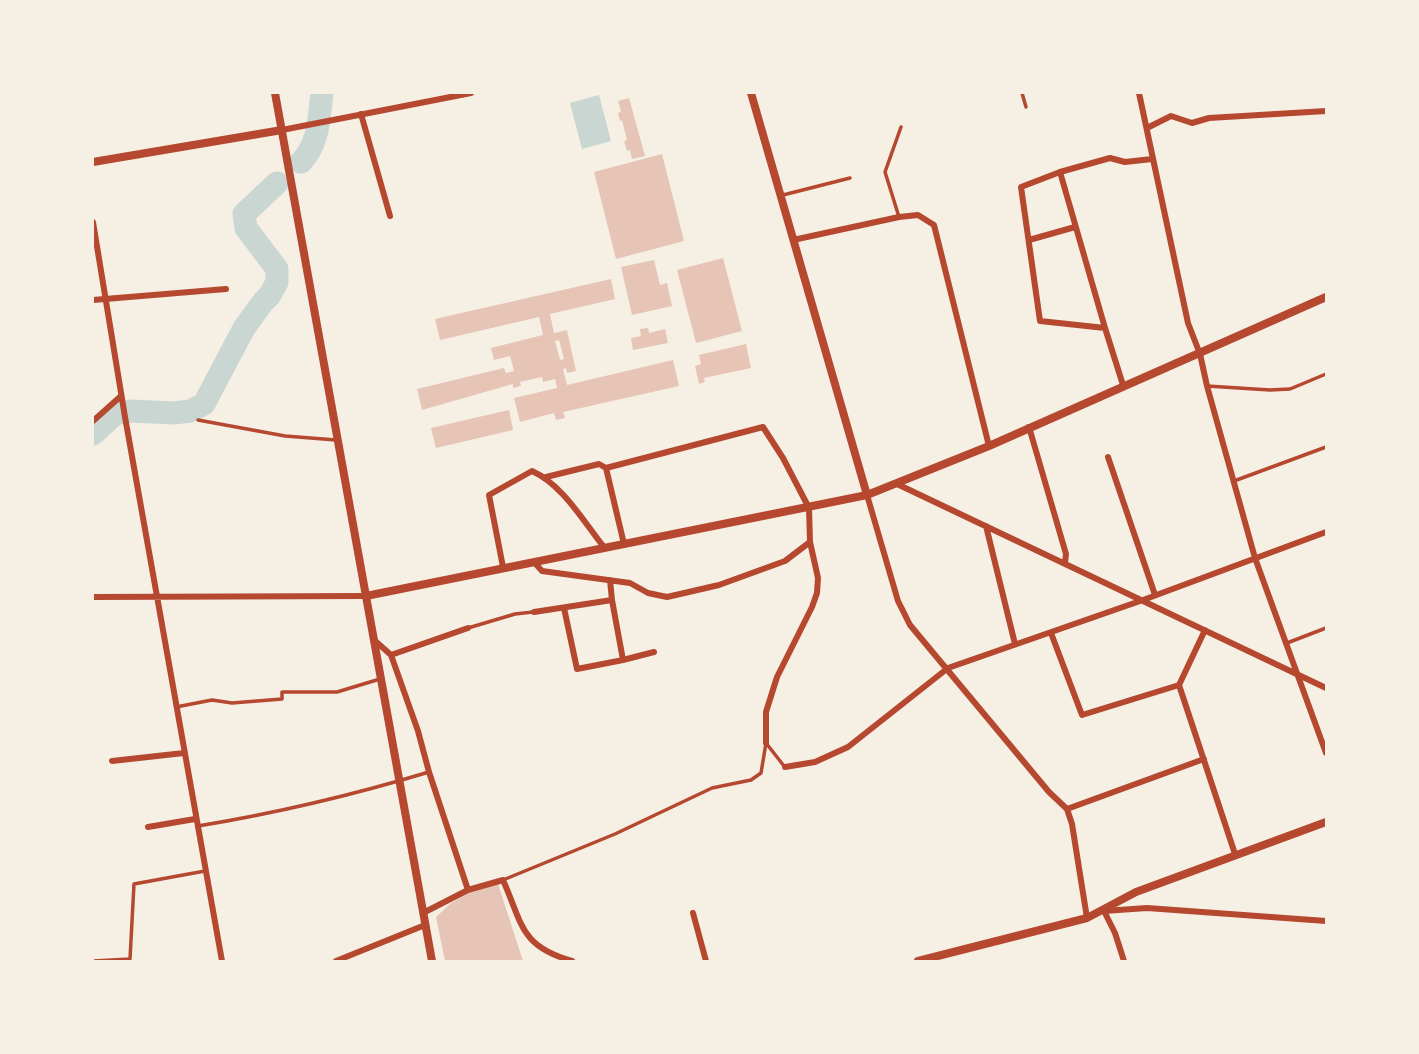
<!DOCTYPE html>
<style>
body{margin:0}
#map{position:relative;width:1419px;height:1054px;overflow:hidden;background:#f6efe4;font-family:"Noto Sans",sans-serif}
canvas{display:block}
.frame{position:absolute;inset:0;border:94px solid #f6efe4;pointer-events:none}
</style>
<div id="map">
<canvas width="1419" height="1054"></canvas>
<div class="frame"></div>
</div>
<script>
const context = document.querySelector('canvas').getContext('2d');
context.lineJoin = 'round';
function fillPath(path, color) {
  context.fillStyle = color;
  context.fill(path, 'evenodd');
}
function trace(path, color, width, dash) {
  context.strokeStyle = color;
  context.lineWidth = width;
  context.lineCap = dash ? 'butt' : 'round';
  context.setLineDash(dash || []);
  context.stroke(path);
}
const water = new Path2D(`
 M599 95 611 141 582 149 570 103Z`);
const river = new Path2D(`
 M301 162C319 144 319 117 322 93
 M93 434 115 414 131 411 174 413 190 411 204 404 244 328 263 302 270 295 277 282V269L246 228 244 214 277 183`);
const building = new Path2D(`
 M629 98 645 156 632 159 630 150 627 151 624 141 627 140 622 120 620 121 618 113 621 112 618 101Z
 M662 154 684 241 616 259 594 172Z
 M723 258 742 331 696 343 677 270Z
 M654 260 660 285 667 283 672 306 632 315 621 267Z
 M611 279 615 299 550 314 554 333 567 330 576 371 567 373 566 368 563 369 567 385 673 360 679 386 563 412 565 418 556 420 554 413 520 422 514 398 557 388 555 379 543 382 542 377 520 382 521 386 513 388V384L422 410 417 389 504 368 506 373 514 371 510 356 494 360 491 348 543 335 539 317 440 340 435 319ZM559 340 564 359 560 360 555 341Z
 M648 328 649 333 665 329 668 343 633 350 631 338 641 336 640 329Z
 M746 344 751 368 704 378 705 382 699 384 695 366 701 364 699 355Z
 M509 410 513 430 436 448 431 428Z
 M498 884 523 961H445L436 917 450 904 467 894Z`);
const service = new Path2D(`
 M1022 93 1026 107
 M783 195 850 178
 M899 217 885 172 901 127
 M1207 386 1270 390 1290 389 1326 374
 M198 420 285 436 336 440
 M1234 481 1326 447
 M468 628 515 614 533 612
 M1287 643 1326 628
 M176 707 212 700 232 703 282 699V692H337L380 679
 M766 743 784 766
 M198 826C277 813 353 795 429 772
 M503 880 615 834 712 788 751 780 761 773 766 743
 M93 961 130 959 134 884 205 871`);
const minor = new Path2D(`
 M1139 93 1188 323 1200 354 1207 386 1255 558 1326 753
 M361 114 390 216
 M1147 128 1171 116 1192 123 1209 118 1326 111
 M282 130 471 93
 M1060 172 1105 328
 M93 222 125 417 222 961
 M793 240 899 217 918 215 934 225 989 446
 M1029 240 1075 227
 M93 300 226 289
 M1123 385 1105 328 1040 321 1021 187 1060 172 1110 158 1125 162 1152 159
 M93 421 121 396
 M1029 427 1066 554 1065 563
 M1108 457 1155 595
 M606 468 624 544
 M546 477 599 464 606 468 763 427 783 458 809 508 810 542 818 578 817 593 812 607 777 677 766 712V743
 M897 484 1326 688
 M867 495 898 601 910 625 1049 792 1067 809 1072 824 1087 918
 M986 526 1015 644
 M534 562 542 571 630 583 648 593 667 597 719 585 785 561 810 542
 M503 567 489 495 532 471C563 485 583 521 604 547
 M93 597 366 596
 M564 608 577 669 623 660 612 600
 M534 612 612 600 610 580
 M1205 630 1179 685 1235 854
 M1051 633 1082 715 1179 685
 M373 639 391 655 418 731 429 772 468 890
 M391 655 468 628
 M623 660 654 652
 M112 761 184 753
 M785 767 815 762 848 747 948 668 1143 600 1326 532
 M1067 809 1204 759
 M148 827 195 819
 M423 913 468 890 503 880C523 925 520 946 572 961
 M693 913 706 961
 M336 961 425 925
 M1124 961 1115 933 1104 911 1147 908 1326 921`);
const tertiary = new Path2D(`
 M275 93 432 961
 M751 93 867 495
 M93 162 282 130
 M366 596 867 495 989 446 1326 297
 M918 961 1087 918 1136 892 1326 822`);
fillPath(water, '#c9d6d2');
trace(river, '#c9d6d2', 23);
fillPath(building, '#e6c5b7');
trace(service, '#b5482f', 3.5);
trace(minor, '#b5482f', 6);
trace(tertiary, '#b5482f', 8);
</script>
